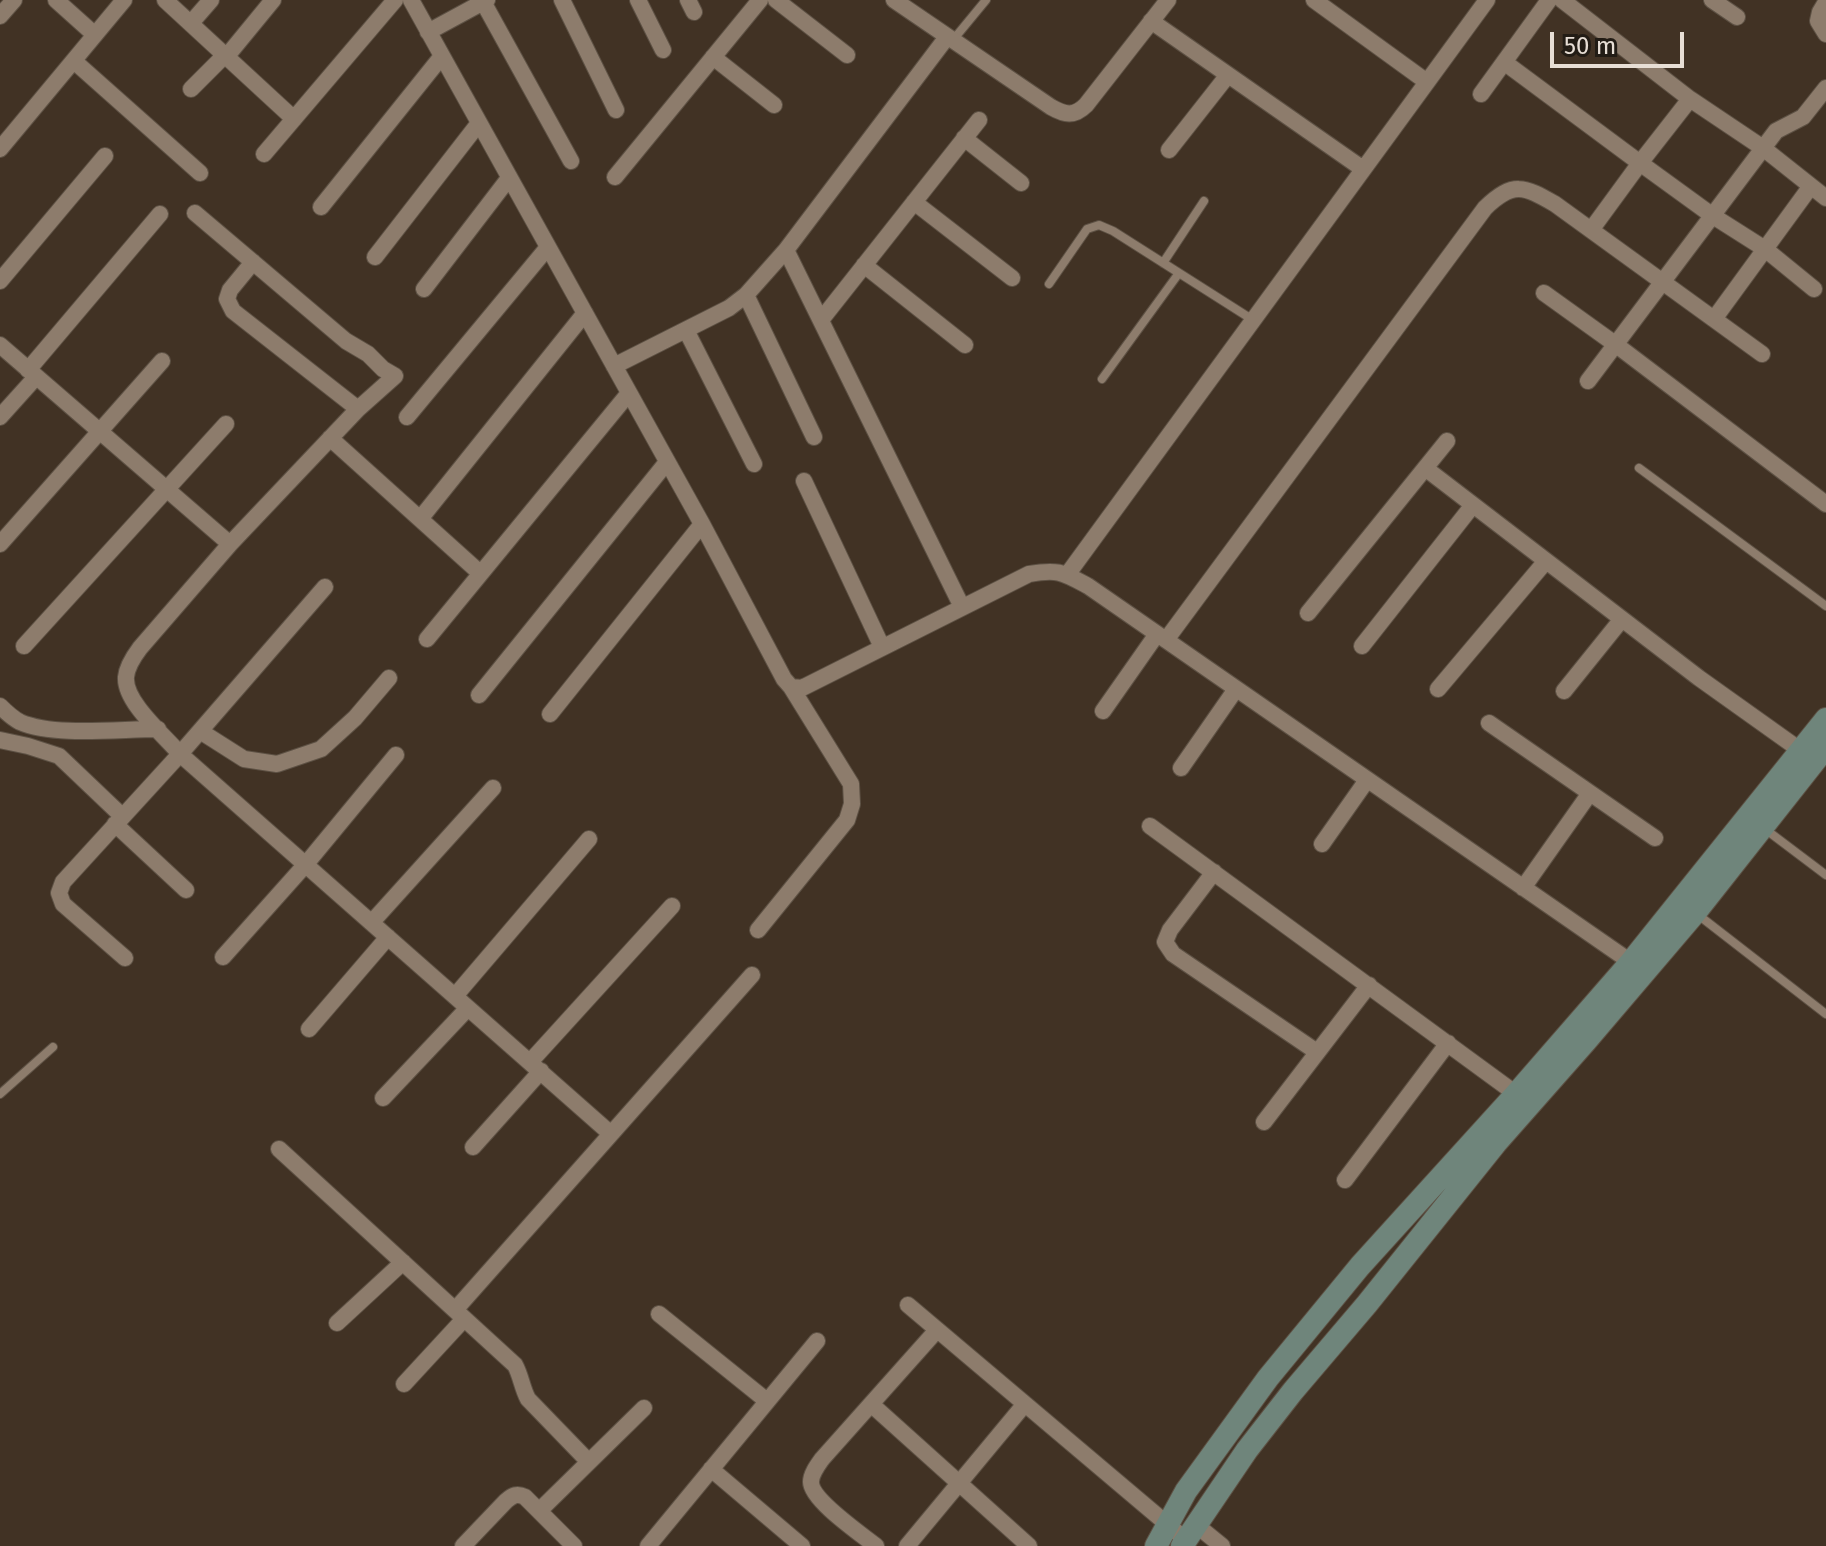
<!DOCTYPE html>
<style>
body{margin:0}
#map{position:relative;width:1826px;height:1546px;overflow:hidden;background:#413224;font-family:"Fira Sans",sans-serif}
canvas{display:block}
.scale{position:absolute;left:1550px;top:32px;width:134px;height:36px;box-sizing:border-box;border:4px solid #e7ded5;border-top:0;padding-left:10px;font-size:24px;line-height:28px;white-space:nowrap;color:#e7ded5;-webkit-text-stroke:6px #221c15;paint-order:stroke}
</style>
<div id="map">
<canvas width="1826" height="1546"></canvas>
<div class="scale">50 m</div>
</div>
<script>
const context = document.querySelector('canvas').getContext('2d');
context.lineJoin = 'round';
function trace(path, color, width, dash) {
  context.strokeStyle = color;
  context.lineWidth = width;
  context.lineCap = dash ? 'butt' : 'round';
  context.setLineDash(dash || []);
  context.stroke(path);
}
const lane = new Path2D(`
 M953 40 986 0
 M1163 263 1204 201
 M1049 284 1087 229 1099 225 1113 231 1253 320
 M1102 379 1179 273
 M1639 468 1826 606
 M1765 829 1826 875
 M1697 914 1826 1014
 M0 1094 53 1047`);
const street = new Path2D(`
 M56 0 95 35
 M165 0 294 119
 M411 0 702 524 784 679 791 687 802 688 1029 574C1058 569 1062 572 1088 586L1638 967
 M482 0 571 161
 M562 0 616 110
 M638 0 663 50
 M688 0 694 12
 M776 0 847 55
 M894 0 1051 107C1065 115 1074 117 1086 105L1168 0
 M1314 0 1427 82
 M1562 0 1690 99 1763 148 1826 198
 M1712 0 1737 17
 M1826 2 1820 12 1818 21 1826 34
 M0 16 14 0
 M1151 21 1363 169
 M191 23 211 0
 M428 32 487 0
 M713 57 774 105
 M74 61 200 173
 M1504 62 1640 163 1713 216 1765 249 1814 289
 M191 89 220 60 227 56 273 0
 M1481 94 1549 0
 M964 138 1021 183
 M0 149 124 0
 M1169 150 1228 75
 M264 154 395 0
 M615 177 760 0
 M914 202 1012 278
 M321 207 442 56
 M195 213 346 341 368 354 383 369 395 376 358 409 230 544 140 648C134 656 127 666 126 677 124 702 164 735 180 754L611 1134
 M1591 230 1640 163 1690 99
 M786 250 962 607
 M375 257 479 123
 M253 262 230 290 227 299 233 311 358 409
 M864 265 965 345
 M0 281 105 156
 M424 289 509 178
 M1544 293 1615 344 1826 504
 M746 295 814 437
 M1714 319 1811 186
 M821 320 979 120
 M686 330 754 464
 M0 345 230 544
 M614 366 729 308 746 295 786 250 947 37
 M28 370 160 214
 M1588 381 1776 131 1803 117 1826 88
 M0 417 36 377
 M407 417 548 247
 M330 438 480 573
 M1425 468 1699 678 1807 755
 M804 481 882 647
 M420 519 585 313
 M0 544 162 361
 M1067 575 1487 0
 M1308 613 1447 441
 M427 639 629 393
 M1166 640 1485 208C1513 181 1524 186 1555 204L1762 354
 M24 646 226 424
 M1362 646 1473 505
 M1438 689 1546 561
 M1564 691 1622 619
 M479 695 667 462
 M0 706C6 712 12 718 20 722 55 737 118 729 158 729
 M1103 711 1157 634
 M550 714 702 524
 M1489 723 1655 838
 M200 731 244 759 277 764 321 749 355 718 389 678
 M0 740 28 746 59 756 122 816
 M1181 768 1236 689
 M115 824 186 890
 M1150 826 1523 1099
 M1322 844 1367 780
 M1214 872 1170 930 1165 942 1173 954 1317 1052
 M1523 888 1590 793
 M372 922 493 788
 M758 930 847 820 852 804 851 784 791 687
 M223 957 306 864 396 755
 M125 958 63 904 59 893 63 882 180 754 325 587
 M455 996 589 839
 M309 1029 388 937
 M530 1062 672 906
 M383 1098 468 1008
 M1264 1122 1369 985
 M473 1147 541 1071
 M279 1149 515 1365C521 1376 522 1388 528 1399L589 1462
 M1345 1180 1448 1043
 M908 1305 1186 1540
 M455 1310 752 975
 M659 1314 767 1401
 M337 1323 403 1262
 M404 1384 464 1319
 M871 1404 1029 1546
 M711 1469 802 1546
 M539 1511 644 1408
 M1195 1524 1222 1546
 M463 1546 506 1501C513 1495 517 1493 525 1497L574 1546
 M648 1546 817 1341
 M876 1546C861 1534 811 1500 811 1482 811 1474 817 1466 822 1459L937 1330
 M907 1546 1024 1405`);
const secondary = new Path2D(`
 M1156 1546 1186 1491 1268 1378 1360 1266 1517 1093 1631 962 1826 719
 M1182 1546 1247 1450 1293 1391 1367 1304 1496 1143 1586 1041 1695 913 1826 747`);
trace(lane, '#5d5144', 10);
trace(street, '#5d5144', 18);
trace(secondary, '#5d5144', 24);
trace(lane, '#8d7c6c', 8);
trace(street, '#8d7c6c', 16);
trace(secondary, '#6f857b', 22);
</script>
